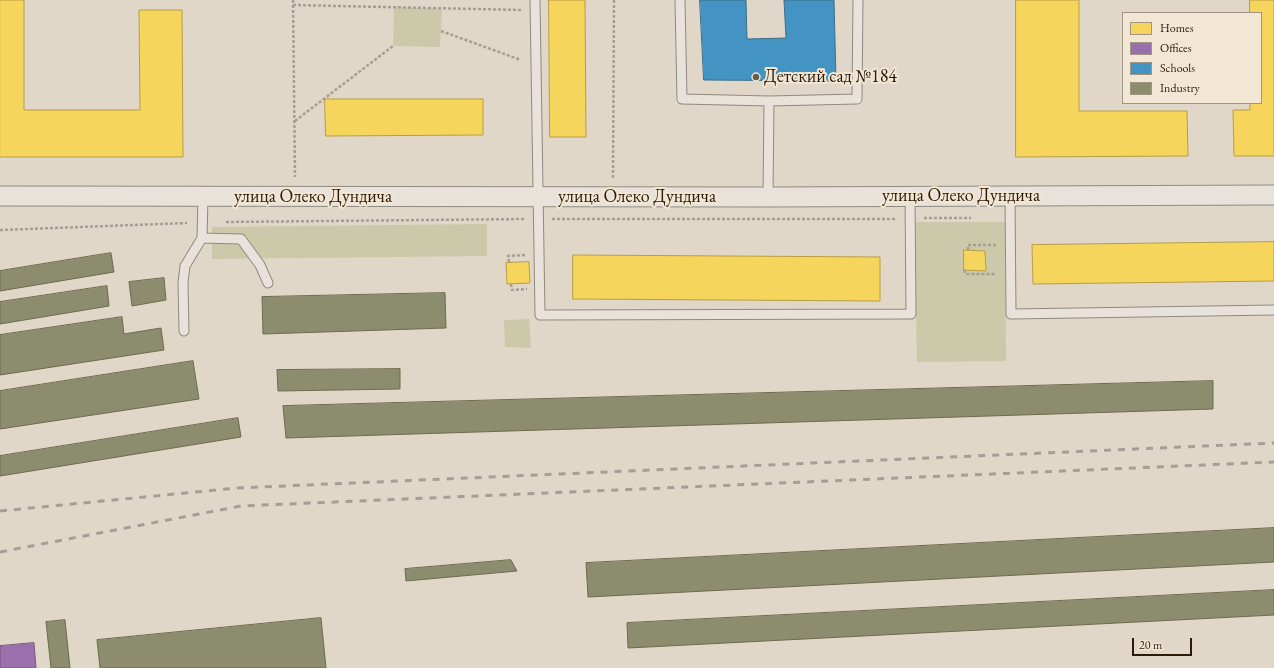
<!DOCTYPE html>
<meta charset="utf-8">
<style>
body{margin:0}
#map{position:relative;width:1274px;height:668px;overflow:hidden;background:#e0d7c8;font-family:"EB Garamond",serif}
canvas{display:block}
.legend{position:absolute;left:1122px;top:12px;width:140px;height:92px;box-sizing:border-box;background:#f2e6d5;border:1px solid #a39583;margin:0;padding:5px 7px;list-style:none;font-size:12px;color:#2c1b07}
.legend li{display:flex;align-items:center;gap:8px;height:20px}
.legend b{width:20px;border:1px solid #a39583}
.scale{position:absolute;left:1132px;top:638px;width:60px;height:18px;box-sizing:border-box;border:2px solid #2c1b07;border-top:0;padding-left:5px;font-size:12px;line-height:14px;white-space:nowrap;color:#2c1b07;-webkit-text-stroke:3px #f2e6d5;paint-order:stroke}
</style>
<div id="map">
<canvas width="1274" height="668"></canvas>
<ul class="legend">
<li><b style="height:11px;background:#f6d55c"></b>Homes</li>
<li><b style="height:11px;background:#9970ab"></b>Offices</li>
<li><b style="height:11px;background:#4393c3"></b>Schools</li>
<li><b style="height:11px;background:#8c8c6e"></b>Industry</li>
</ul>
<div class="scale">20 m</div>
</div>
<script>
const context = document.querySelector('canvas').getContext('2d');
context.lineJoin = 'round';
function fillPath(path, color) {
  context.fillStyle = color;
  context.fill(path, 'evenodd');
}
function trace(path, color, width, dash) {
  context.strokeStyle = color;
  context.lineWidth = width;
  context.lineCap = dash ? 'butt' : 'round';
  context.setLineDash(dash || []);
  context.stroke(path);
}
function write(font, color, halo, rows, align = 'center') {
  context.font = font + ' "EB Garamond",serif';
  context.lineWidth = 4;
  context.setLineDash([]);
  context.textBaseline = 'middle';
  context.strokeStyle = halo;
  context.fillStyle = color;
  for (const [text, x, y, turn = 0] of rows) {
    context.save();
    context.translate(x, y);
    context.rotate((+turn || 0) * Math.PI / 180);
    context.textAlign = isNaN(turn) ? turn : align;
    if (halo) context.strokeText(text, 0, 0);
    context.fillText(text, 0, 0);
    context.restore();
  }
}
const green = new Path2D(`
 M394 7 442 9 440 47 393 46Z
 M914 222H1005L1006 361 917 362Z
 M487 224V256L212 259V227Z
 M529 319 531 348 505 347 504 320Z`);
const homes = new Path2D(`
 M0 0H24V110H140L139 10H182L183 157H0Z
 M549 0H585L586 137H550Z
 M1016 0H1079V111H1187L1188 156 1016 157Z
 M1250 0H1274V156H1234L1233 110H1250V103H1261V13H1250Z
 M325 99H483V135L326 136Z
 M1274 242V281L1033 284 1032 245Z
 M964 250 985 251 986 271 964 270Z
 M573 255 880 257V301L573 299Z
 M529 262 530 283 507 284 506 263Z`);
const offices = new Path2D(`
 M34 643 36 668H0V646Z`);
const schools = new Path2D(`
 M700 0H746L747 39 786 38 784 0H834L836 81 704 80Z`);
const industry = new Path2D(`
 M111 253 114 272 0 291V271Z
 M164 278 166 300 132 306 129 282Z
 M107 286 109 306 0 324V302Z
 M445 293 446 328 263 334 262 297Z
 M122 317 124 334 161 328 164 350 0 375V335Z
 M193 361 199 399 0 429V391Z
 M400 369V389L278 391 277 370Z
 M1213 381V409L286 438 283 406Z
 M238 418 241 437 0 476V456Z
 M1274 528V562L588 597 586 563Z
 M511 560 517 571 406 581 405 569Z
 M1274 590V615L628 648 627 623Z
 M321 618 326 668H100L97 640Z
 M65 620 70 668H51L46 622Z`);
const path = new Path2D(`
 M293 0 295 177
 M293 5 521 10
 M441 31 521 60
 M295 121 393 46
 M613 178 614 0
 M924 218H971
 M552 219H895
 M226 222 525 219
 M0 230 187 223
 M968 250V245H996
 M509 262 508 256 526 255
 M964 270 966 274H996
 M511 284 512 290 527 289`);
const lane = new Path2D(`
 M535 0 540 315 911 314 910 196
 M680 0 682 99 769 101 857 99 858 0
 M1010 195 1011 314 1274 310
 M768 197 769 101
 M202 238 241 239 260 265 268 283
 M184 331 183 283 185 266 202 238 203 197`);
const street = new Path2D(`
 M0 196 768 197 1274 195`);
const rail = new Path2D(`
 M0 511 237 488 1274 443
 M0 552 241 506 1274 462`);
const markers = [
 [756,77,4,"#6b5d4b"]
];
const poiNames = [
 ["Детский сад №184",764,77]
];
const streetNames = [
 ["улица Олеко Дундича",961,196],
 ["улица Олеко Дундича",313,197],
 ["улица Олеко Дундича",637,197]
];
fillPath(green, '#cbc9a9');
fillPath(homes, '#f6d55c');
trace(homes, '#b99d42', 1);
fillPath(offices, '#9970ab');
trace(offices, '#78567a', 1);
fillPath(schools, '#4393c3');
trace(schools, '#3c6f8b', 1);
fillPath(industry, '#8c8c6e');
trace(industry, '#6f6a4f', 1);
trace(lane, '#90897e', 11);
trace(street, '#90897e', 21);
trace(path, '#a49e96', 2.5, [3, 2]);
trace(lane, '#e8e2db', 9);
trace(street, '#e8e2db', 19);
trace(rail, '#a49e96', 3, [7, 7]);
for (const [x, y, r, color] of markers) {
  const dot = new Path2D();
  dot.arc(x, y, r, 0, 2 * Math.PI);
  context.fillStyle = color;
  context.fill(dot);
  trace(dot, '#f2e6d5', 1.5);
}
write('18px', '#2c1b07', '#f2e6d5', poiNames, 'left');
write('18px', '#2c1b07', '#f2e6d5', streetNames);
</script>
